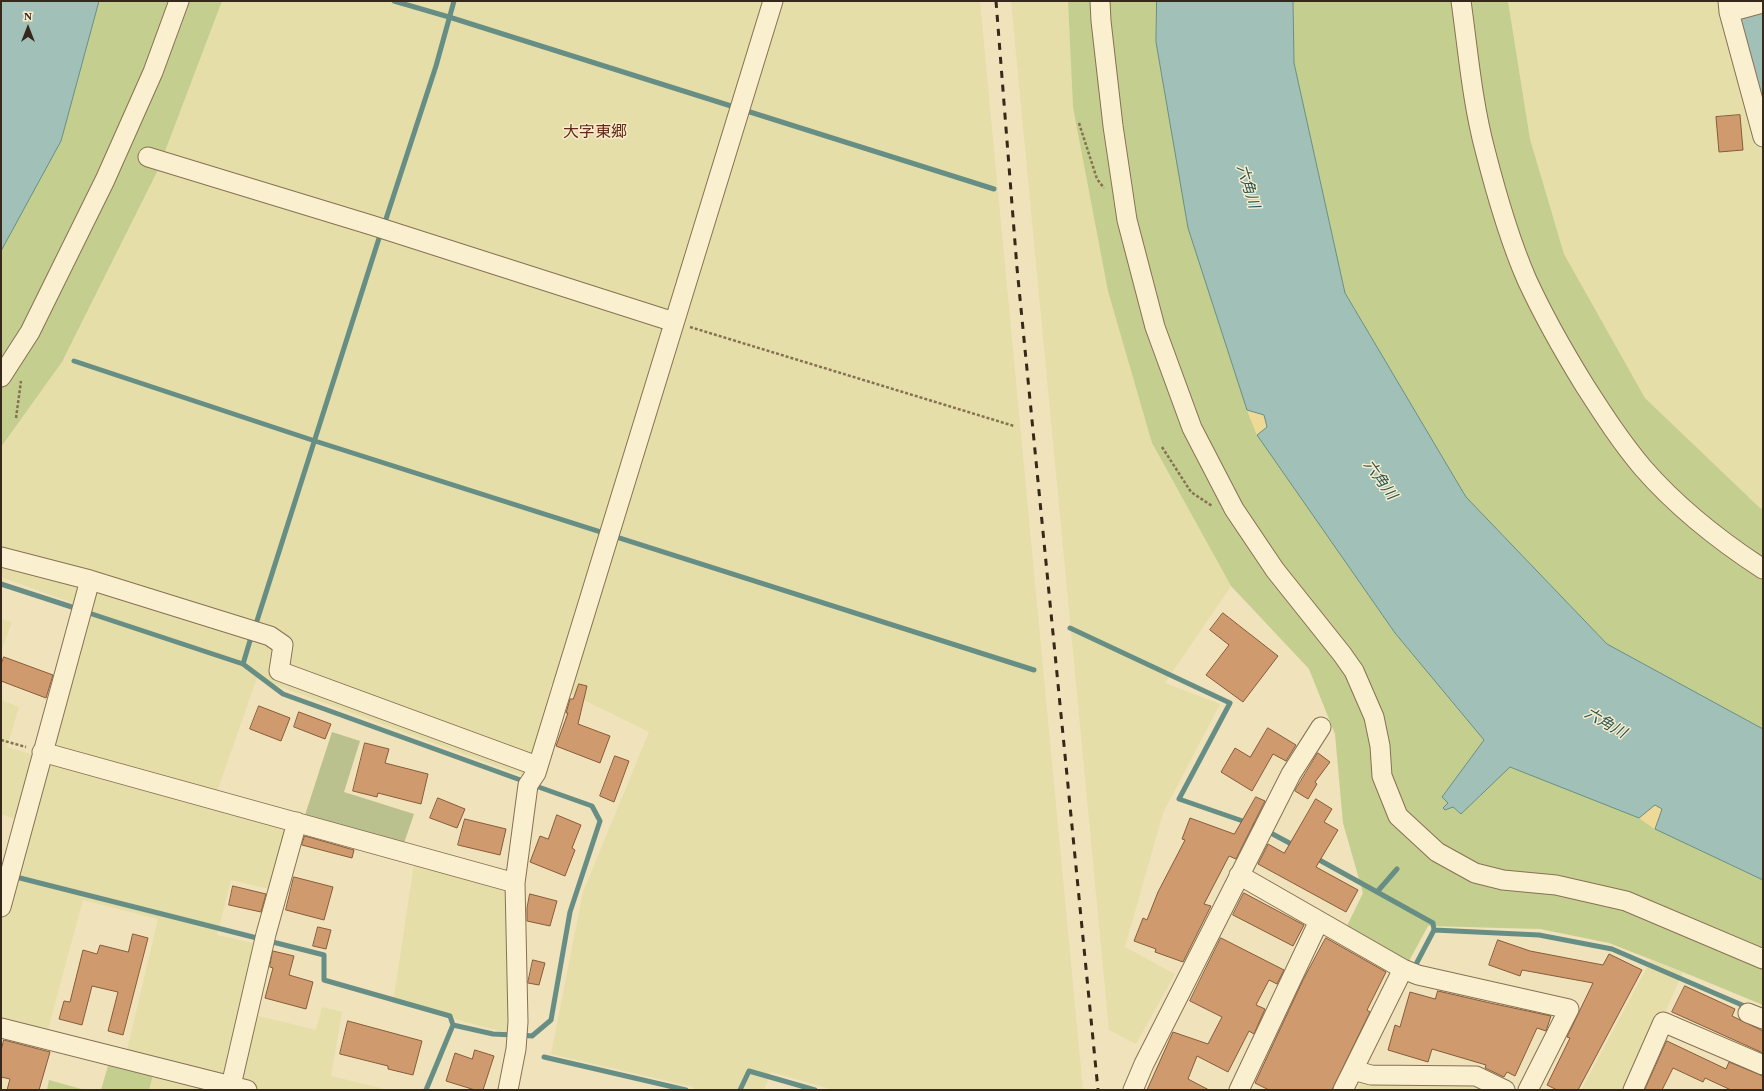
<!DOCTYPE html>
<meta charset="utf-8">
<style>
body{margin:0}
#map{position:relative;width:1764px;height:1091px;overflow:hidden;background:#f0e2bb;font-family:Georgia,serif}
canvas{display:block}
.frame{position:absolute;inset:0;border:2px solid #36281a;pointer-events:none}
.north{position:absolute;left:8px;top:8px;width:40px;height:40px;-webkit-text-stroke:3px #f7eccb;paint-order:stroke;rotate:0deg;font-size:11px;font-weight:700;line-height:16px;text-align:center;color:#36281a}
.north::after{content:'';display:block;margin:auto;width:14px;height:18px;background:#36281a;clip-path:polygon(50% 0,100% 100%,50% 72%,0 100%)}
</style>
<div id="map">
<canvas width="1764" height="1091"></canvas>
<div class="frame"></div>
<div class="north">N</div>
</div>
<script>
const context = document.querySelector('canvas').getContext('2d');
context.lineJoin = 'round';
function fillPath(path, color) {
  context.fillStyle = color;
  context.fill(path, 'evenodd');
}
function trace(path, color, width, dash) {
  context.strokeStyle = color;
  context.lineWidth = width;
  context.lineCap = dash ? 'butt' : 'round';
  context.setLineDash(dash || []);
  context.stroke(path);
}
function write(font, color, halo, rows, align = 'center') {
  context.font = font + ' Georgia,"Noto Sans JP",serif';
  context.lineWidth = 3;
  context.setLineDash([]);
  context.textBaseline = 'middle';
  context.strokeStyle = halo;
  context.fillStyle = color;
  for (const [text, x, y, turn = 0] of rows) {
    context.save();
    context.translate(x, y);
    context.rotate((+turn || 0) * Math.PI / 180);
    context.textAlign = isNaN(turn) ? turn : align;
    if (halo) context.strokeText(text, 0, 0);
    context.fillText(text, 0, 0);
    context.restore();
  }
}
const farmland = new Path2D(`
 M222 1H980L1083 1090H834L771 1072 764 1090H693V1087L551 1054 583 892 649 732 551 684 529 778 257 678 213 803 292 824 273 890 231 880 217 935 257 944 242 1012 316 1030 322 1007 342 1012 331 1076 388 1090H149L154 1071 124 1063 158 919 83 900 47 1033 1 1020V888L18 820 1 814V700L19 707 7 747 48 759 89 609 1 577V447L62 362 158 170Z
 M1011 1H1068L1073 107 1152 443 1231 586 1165 683 1220 704 1163 813 1125 947 1175 974 1136 1044 1109 1030Z
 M1508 1H1763V503L1761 509 1645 398 1564 254 1530 139Z
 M1 619 12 622 1 651Z
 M414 864 506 888 512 1034 393 1003Z
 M1651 960 1683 972 1630 1090H1581Z
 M1361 1081H1473L1487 1090H1357Z`);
const green = new Path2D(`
 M99 1H222L158 170 62 362 1 447V251L61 141Z
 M1068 1H1157L1156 42 1188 228 1247 410 1257 435 1395 633 1484 740 1442 797 1449 803 1443 808 1445 810 1453 807 1461 814 1509 766 1639 818 1655 829 1763 880V1005L1683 972 1609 943 1540 929 1428 926 1409 961 1346 928 1363 893 1343 823 1335 734 1309 669 1231 586 1152 443 1108 291 1073 107Z
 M1293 1H1508L1530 139 1564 254 1645 398 1761 509 1763 503V729L1607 644 1466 497 1345 293 1294 63Z
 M110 1059 154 1071 149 1090H101Z
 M49 1080 85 1090H47Z`);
const sand = new Path2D(`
 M1247 410 1264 415 1267 427 1257 435Z
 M1655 805 1662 808 1655 829 1639 818Z`);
const cemetery = new Path2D(`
 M332 732 360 741 344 792 414 814 403 846 305 815Z`);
const water = new Path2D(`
 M1 1H99L61 141 1 251Z
 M1157 1H1293L1294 63 1345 293 1466 497 1607 644 1763 729V880L1655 829 1662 809 1655 805 1639 818 1510 767 1461 814 1453 807 1445 810 1443 808 1448 803 1442 797 1484 740 1395 633 1257 435 1267 427 1264 415 1247 410 1188 228 1156 42Z
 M1735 9 1763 10V112Z`);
const stream = new Path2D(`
 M394 1 449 17 994 189
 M384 225 436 66 454 1
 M74 361 315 441 1034 670
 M1 584 78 609
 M86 612 243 664 283 694 526 782
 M255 627 381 232
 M1070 628 1230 703 1179 799 1260 827
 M243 664 252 634
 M1267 831 1295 846
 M1314 857 1433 923 1434 930 1413 970
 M16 877 324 955V980L450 1016 453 1025
 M1377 892 1397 869
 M1434 930 1539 935 1612 949 1749 1008
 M521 1035 532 1036 551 1020 570 912 600 821 592 806 533 785
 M544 1057 686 1090
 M426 1090 453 1025 493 1034 513 1035
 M740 1090 749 1071 815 1090`);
const building = new Path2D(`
 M1740 115 1743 150 1719 152 1716 117Z
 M1223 613 1278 656 1243 702 1206 675 1229 645 1210 630Z
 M4 657 53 675 46 698 1 681V665Z
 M579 684 587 686 578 724 610 736 600 763 556 746 568 713H566L570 699H573Z
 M259 706 290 718 281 741 250 729Z
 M299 712 331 724 325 739 294 727Z
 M1268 728 1296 745 1286 761 1273 754 1252 791 1221 772 1235 748 1250 757Z
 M365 743 389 749 385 763 428 774 421 804 378 793 377 797 353 791Z
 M1318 753 1330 762 1315 782 1317 784 1308 799 1295 791Z
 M615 756 629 761 614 802 600 796Z
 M1256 797 1265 801 1236 859 1229 856 1204 904 1211 906 1183 962 1155 952 1156 949 1134 941 1143 918 1147 920 1158 892 1185 840 1182 839 1190 818 1234 834Z
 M438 798 465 809 457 828 430 818Z
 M1316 799 1332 809 1324 822 1338 830 1316 867 1358 890 1346 912 1258 864 1268 844 1284 853Z
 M557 815 581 825 572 848 575 850 565 876 530 862 540 836 548 839Z
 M465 819 506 829 500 855 458 845Z
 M305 836 354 850 352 858 302 845Z
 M294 877 333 887 324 920 286 910Z
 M233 886 266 894 261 912 229 905Z
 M1244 893 1304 925 1293 946 1233 915Z
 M530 894 557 901 550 926 527 921V908Z
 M318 927 331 930 326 949 313 946Z
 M133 934 148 938 123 1035 108 1031 118 992 92 986 82 1025 59 1019 64 1001 70 1002 83 950 97 954 100 945 128 952Z
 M1221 938 1284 970 1277 984 1269 980 1256 1005 1265 1009 1254 1034 1249 1031 1228 1072 1197 1056 1188 1079 1209 1090H1147L1173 1032 1208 1044 1222 1017 1190 1001Z
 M1326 938 1386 972 1367 1010 1370 1012 1332 1090H1269L1255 1083 1303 980Z
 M1498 940 1530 951 1603 965 1609 954 1642 970 1578 1090H1557L1547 1085 1570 1038 1567 1037 1593 983 1522 970 1520 976 1489 965Z
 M273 951 294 956 289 975 313 982 306 1009 265 998 273 968 270 967Z
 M533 960 545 963 539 985 528 983Z
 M1685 986 1735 1009 1732 1016 1763 1031V1053L1672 1012Z
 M1438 991 1490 1003 1551 1016 1546 1031 1537 1028 1515 1076 1507 1072 1504 1077 1485 1068 1486 1065 1432 1049 1428 1062 1388 1050 1395 1025 1400 1027 1410 992 1435 999Z
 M348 1021 422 1041 413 1075 388 1069V1066L340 1054Z
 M4 1040 50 1052 39 1090H7L10 1079 1 1077V1051Z
 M1667 1041 1726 1069 1729 1062 1763 1076V1090H1731L1705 1078 1703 1082 1673 1068 1662 1090H1645Z
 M475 1050 494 1056 483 1090H475L446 1081 455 1053 472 1059Z`);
const path = new Path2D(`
 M1079 123 1097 179 1104 188
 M690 327 1014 426
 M16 418 21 381
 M1162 447 1191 492 1212 506
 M1 740 26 747`);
const minor = new Path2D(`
 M1100 1 1101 21 1113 126 1127 220 1155 327 1192 428 1234 509 1275 570 1342 654 1354 671 1374 717 1380 746 1382 776 1398 816 1437 852 1475 873 1503 880 1556 885 1626 901 1763 959
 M1461 1C1468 50 1472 101 1485 150 1496 193 1509 239 1527 280 1544 317 1564 352 1585 386 1603 414 1621 442 1643 468 1677 507 1720 541 1763 569
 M1728 1 1729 12 1763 137
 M1729 12 1763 3
 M148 157 371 225 674 322
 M1 377 30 332 105 180 153 72 179 1
 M1 557 90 580 270 636 283 645 279 671 537 766
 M42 752 515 883
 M1239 875 1403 969 1418 975 1569 1009 1528 1090
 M1 907 90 580
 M1748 1013 1763 1019
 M1 1028 247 1090
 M1353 1070 1403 969
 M230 1090 266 934 297 822
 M508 1090 516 1049 518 1022 515 883 528 785 536 773 773 1
 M1133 1090 1144 1064 1291 774 1321 727
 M1239 1090 1319 921
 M1343 1090 1353 1070 1371 1075 1476 1076 1505 1090
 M1633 1090 1663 1022 1763 1065`);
const rail = new Path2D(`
 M996 1 1017 268 1098 1090`);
const waterNames = [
 ["六角川",1249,186,73],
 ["六角川",1381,479,54],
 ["六角川",1606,722,30]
];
const quarterNames = [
 ["大字東郷",595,131]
];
fillPath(farmland, '#e5dea8');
fillPath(green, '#c4ce8f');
fillPath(sand, '#eed996');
fillPath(cemetery, '#bac18f');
fillPath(water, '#a0c0b8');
trace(water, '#678e85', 1);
trace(stream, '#678e85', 5);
fillPath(building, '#d09a6f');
trace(building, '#875b39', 1);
trace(minor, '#877154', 21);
trace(path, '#877154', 2.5, [3, 2]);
trace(minor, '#faefce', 19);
trace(rail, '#36281a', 3, [7, 7]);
write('italic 15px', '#285655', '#f7eccb', waterNames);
write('16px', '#642a18', '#f7eccb', quarterNames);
</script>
